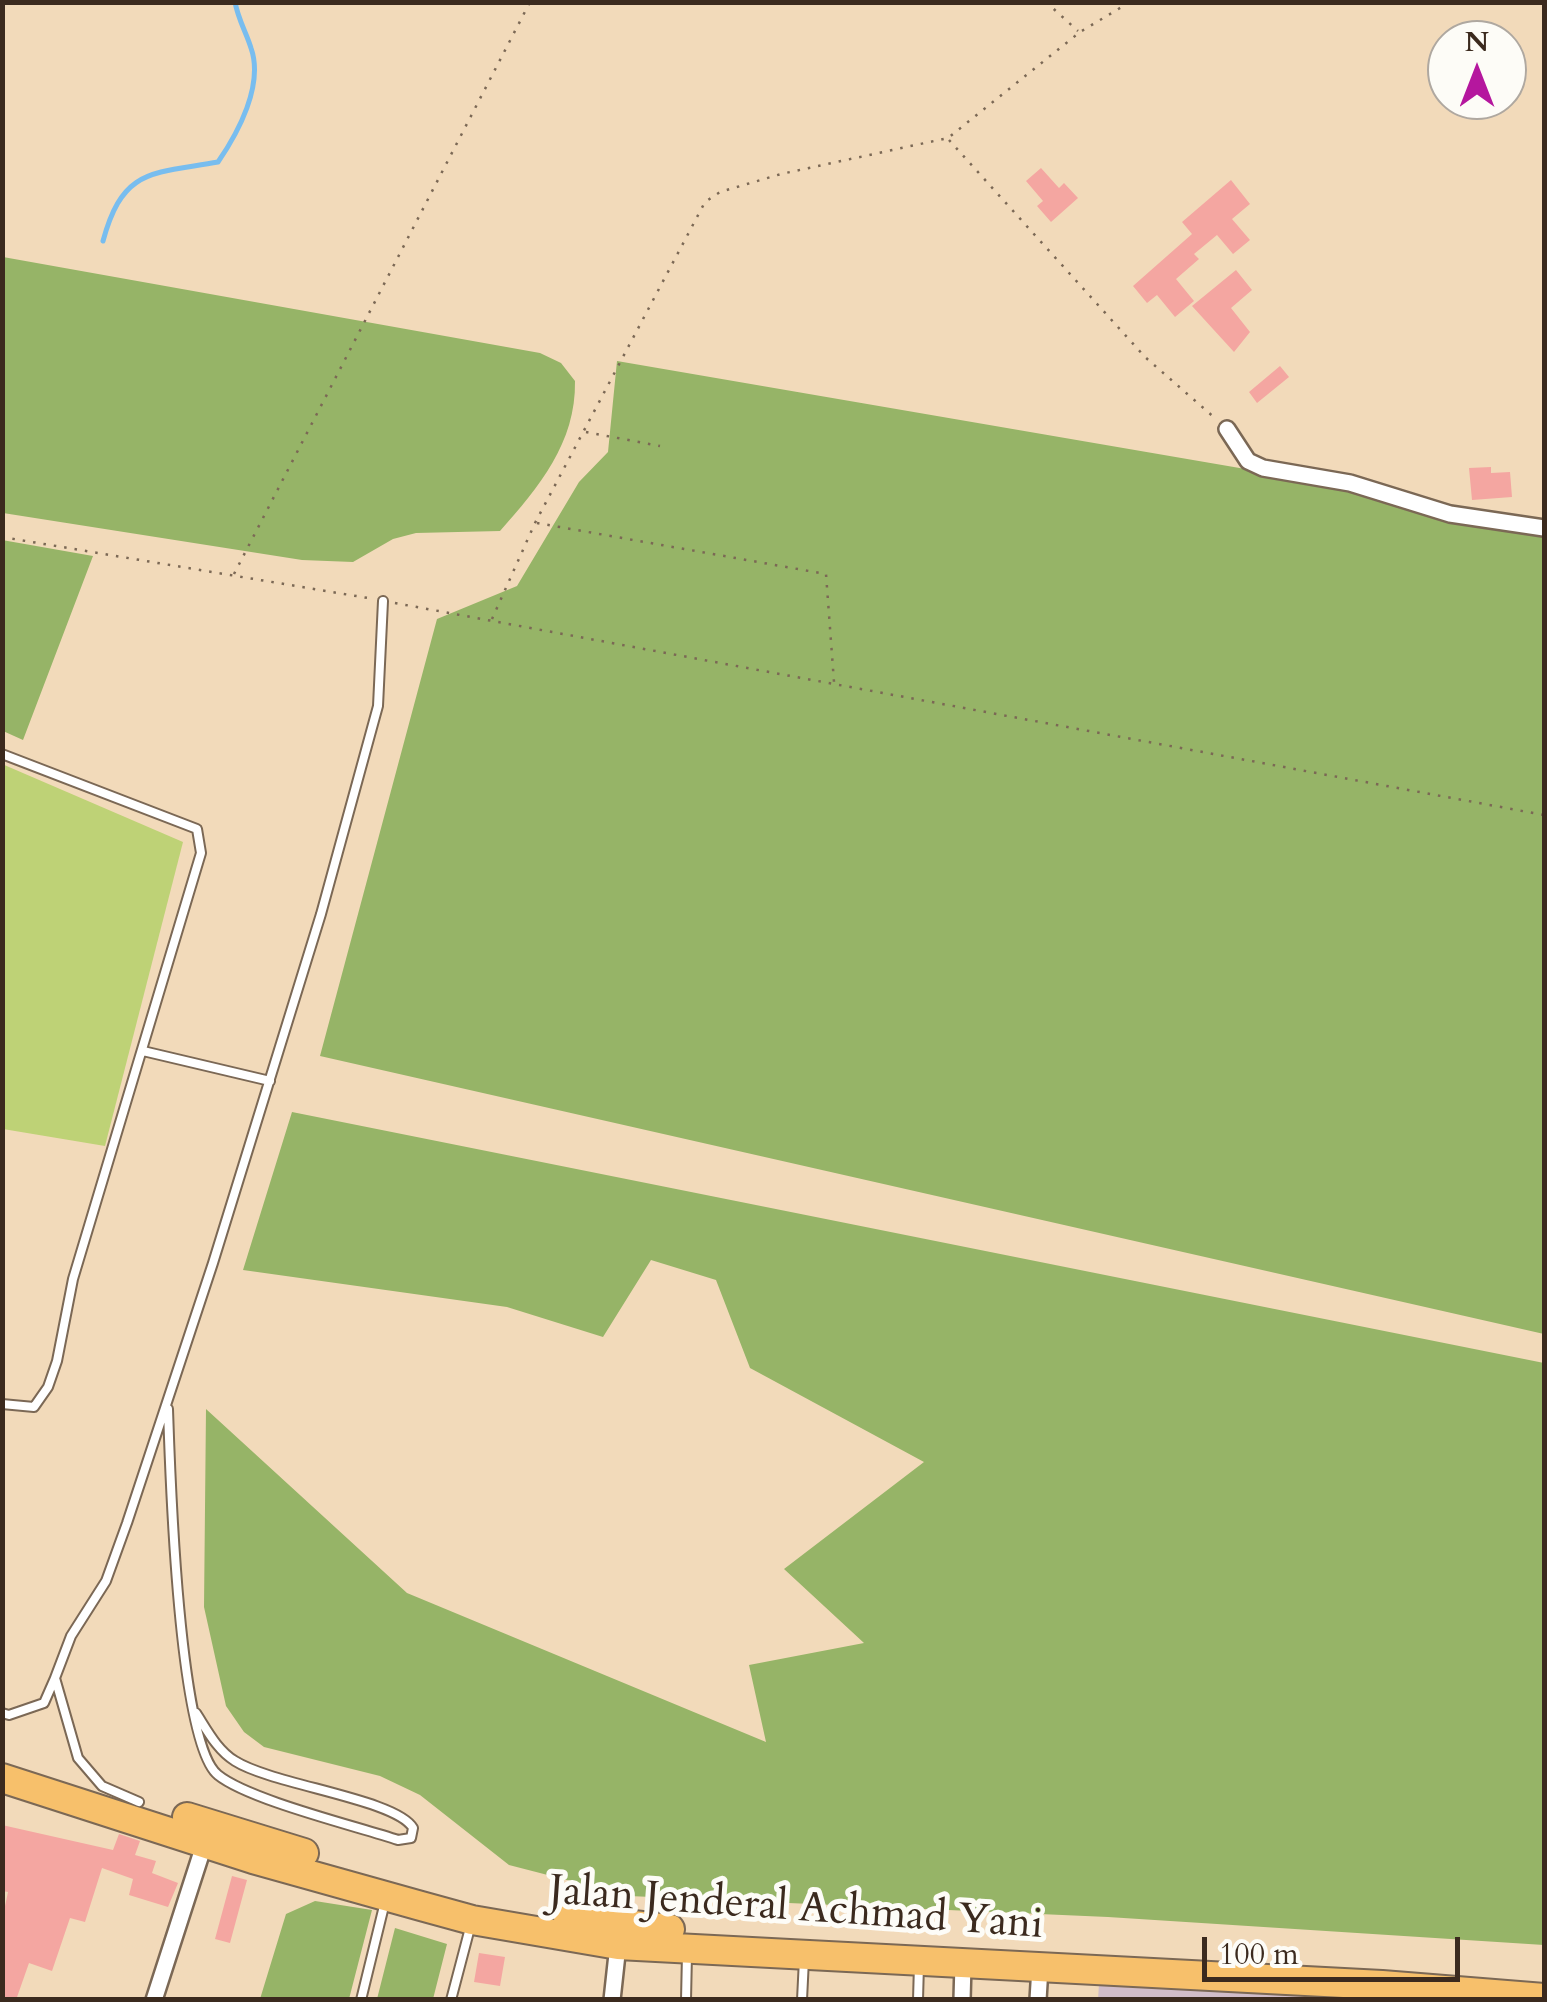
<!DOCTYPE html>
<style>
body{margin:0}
#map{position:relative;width:1547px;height:2002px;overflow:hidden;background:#f2daba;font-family:Cardo,serif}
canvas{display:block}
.frame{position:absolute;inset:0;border:5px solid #3b2a1e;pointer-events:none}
.north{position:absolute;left:1427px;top:20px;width:100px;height:100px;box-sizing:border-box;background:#fdfcf7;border:2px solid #afa8a0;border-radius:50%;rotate:0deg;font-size:28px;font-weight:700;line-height:40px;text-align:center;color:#3b2a1e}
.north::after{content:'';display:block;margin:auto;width:35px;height:45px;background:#b5179e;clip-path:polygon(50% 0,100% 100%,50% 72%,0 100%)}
.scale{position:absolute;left:1202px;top:1937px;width:258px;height:45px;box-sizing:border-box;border:5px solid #3b2a1e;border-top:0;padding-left:12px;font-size:30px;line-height:35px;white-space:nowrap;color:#3b2a1e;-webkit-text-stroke:8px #fdfcf7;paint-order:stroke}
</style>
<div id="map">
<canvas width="1547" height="2002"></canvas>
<div class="frame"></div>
<div class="north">N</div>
<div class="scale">100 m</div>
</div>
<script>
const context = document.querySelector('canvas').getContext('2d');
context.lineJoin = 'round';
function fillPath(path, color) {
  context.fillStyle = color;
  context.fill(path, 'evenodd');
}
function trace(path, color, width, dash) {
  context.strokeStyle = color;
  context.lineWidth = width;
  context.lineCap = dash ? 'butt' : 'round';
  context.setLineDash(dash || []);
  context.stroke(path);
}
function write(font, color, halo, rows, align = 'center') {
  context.font = font + ' Cardo,serif';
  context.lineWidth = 10;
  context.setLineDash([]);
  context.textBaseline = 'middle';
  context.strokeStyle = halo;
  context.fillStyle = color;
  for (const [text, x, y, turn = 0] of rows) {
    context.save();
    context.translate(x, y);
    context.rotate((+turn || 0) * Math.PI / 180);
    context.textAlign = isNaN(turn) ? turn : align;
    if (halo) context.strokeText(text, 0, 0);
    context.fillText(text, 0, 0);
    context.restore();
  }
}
const industrial = new Path2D(`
 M1099 1984 1357 1999 1098 2000Z`);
const green = new Path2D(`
 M2 764 183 842 105 1146 3 1129Z`);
const forest = new Path2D(`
 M3 257 540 353 561 363 575 381C576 443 539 487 500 531L416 533 393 539 353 562 302 560 3 513Z
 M617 361 1321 482 1544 527V1334L320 1056 437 619 517 586 579 482 608 452Z
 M2 540 93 556 23 740 3 731Z
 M292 1112 1544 1363V1945L1108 1917 629 1896 509 1865 420 1795 380 1776 264 1747 244 1732 226 1706 204 1607 206 1409 407 1593 766 1742 749 1665 864 1643 784 1569 924 1462 750 1368 716 1280 651 1260 603 1337 507 1307 243 1270Z
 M315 1901 372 1910 349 1999H260L286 1914Z
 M395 1928 447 1944 433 1999H377Z`);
const stream = new Path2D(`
 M103 241C123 168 151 174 218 162 238 133 264 85 251 48 246 32 238 19 235 2`);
const building = new Path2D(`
 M1041 168 1059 188 1064 183 1078 198 1051 222 1037 206 1043 201 1026 181Z
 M1231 180 1250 204 1232 219 1250 240 1233 254 1217 235 1194 254 1199 259 1176 279 1194 301 1175 317 1157 295 1147 303 1133 286 1192 234 1182 222Z
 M1236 270 1252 290 1231 308 1250 332 1234 352 1192 306Z
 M1280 366 1289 377 1257 403 1249 392Z
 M1491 467V473L1510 472 1512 497 1472 500 1469 468Z
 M2 1825 113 1850 119 1834 140 1841 135 1855 156 1861 152 1873 178 1883 168 1907 129 1895 133 1879 102 1868 85 1922 70 1918 52 1971 29 1963 16 2000H2V1920L8 1892 2 1891Z
 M232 1876 247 1880 230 1943 215 1939Z
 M479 1953 505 1957 500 1986 474 1982Z`);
const path = new Path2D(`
 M1046 2 1078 31
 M949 140 1145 357 1216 419
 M586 432 660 446
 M537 523 826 574 834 682
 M2 537 368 598
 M234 574 530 2
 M395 603 1544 815
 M492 619 535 523 705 202 720 192 781 174 948 138 1080 32 1130 2`);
const lane = new Path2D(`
 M2 754 197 829 201 853 73 1279 57 1361 48 1387 34 1407 2 1404
 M143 1051 270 1081
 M168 1409C170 1469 178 1744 218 1775 249 1800 356 1826 398 1840L411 1838 413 1828C396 1799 273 1785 235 1761 217 1750 207 1730 196 1713
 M2 1713 9 1715 44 1703 55 1678
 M139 1802 102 1786 78 1758 55 1678 71 1636 106 1581 127 1523 213 1263 321 914 378 706 383 601
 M361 2000 385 1902
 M451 2000 471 1924
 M686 2000 687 1954
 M802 2000 804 1959
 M918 2000 919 1964`);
const street = new Path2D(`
 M1227 429 1248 461 1263 468 1350 483 1450 514 1544 528
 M154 2000 205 1842
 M612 2000 618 1945
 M962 2000 963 1964
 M1038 2000 1040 1967`);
const highway = new Path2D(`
 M2 1778 253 1859 421 1906 472 1920 618 1945 1382 1985 1544 1998
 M187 1817 304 1853
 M568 1918 670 1929`);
const streetNames = [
 ["Jalan Jenderal Achmad Yani",796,1910,4]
];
fillPath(industrial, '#d1bdc9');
fillPath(green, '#bed276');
fillPath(forest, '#96b467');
trace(stream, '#78bdef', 5);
fillPath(building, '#f4a6a1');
trace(lane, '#7b6855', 12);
trace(street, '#7b6855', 20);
trace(highway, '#7b6855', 32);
trace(path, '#7b6855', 2.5, [2.5, 8]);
trace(lane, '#fff', 8);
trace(street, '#fff', 15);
trace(highway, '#f7c06b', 28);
write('42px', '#3b2a1e', '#fdfcf7', streetNames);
</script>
